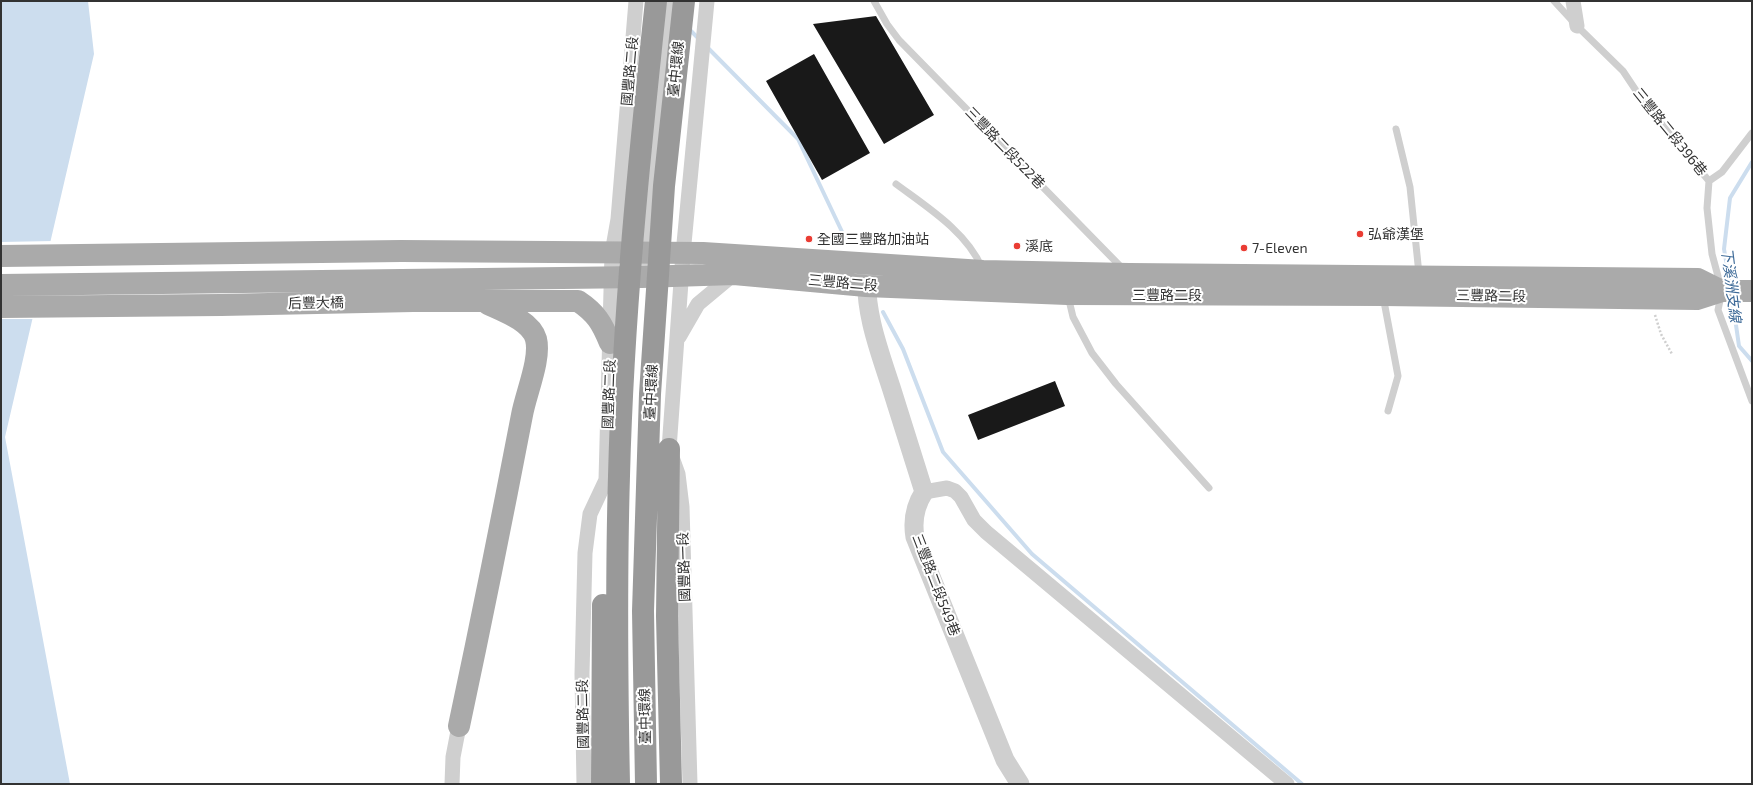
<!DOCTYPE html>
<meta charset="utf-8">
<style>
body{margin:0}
#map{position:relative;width:1753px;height:785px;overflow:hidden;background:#fff;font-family:"Exo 2",sans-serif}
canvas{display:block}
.frame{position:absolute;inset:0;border:2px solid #323232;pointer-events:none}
</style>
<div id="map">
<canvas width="1753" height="785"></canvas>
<div class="frame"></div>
</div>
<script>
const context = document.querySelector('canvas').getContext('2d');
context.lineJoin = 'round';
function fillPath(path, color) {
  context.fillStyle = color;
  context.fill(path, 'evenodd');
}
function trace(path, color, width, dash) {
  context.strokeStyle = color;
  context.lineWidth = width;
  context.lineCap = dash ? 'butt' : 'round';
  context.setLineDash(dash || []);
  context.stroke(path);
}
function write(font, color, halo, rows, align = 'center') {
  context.font = font + ' "Exo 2","Noto Sans TC",sans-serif';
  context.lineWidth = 4;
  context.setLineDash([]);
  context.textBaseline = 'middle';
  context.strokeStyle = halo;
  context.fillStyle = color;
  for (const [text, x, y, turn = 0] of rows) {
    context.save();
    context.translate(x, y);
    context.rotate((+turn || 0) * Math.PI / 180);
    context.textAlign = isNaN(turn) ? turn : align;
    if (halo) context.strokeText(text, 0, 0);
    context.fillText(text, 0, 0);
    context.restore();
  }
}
const water = new Path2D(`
 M1 1H88L94 54 5 437 70 784H1Z`);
const pier = new Path2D(`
 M53 241 35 319H1V242Z`);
const stream = new Path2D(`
 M689 29 700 40
 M707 47 798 139 845 238
 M1730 284 1724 249 1730 198 1752 162
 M1732 297 1739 346 1752 361
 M883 312 903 349 943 452 1032 554 1302 784`);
const building = new Path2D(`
 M876 16 934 115 884 144 813 24Z
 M814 54 870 153 822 180 766 81Z
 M1055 381 1065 406 978 440 968 415Z`);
const path = new Path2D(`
 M1655 315 1661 334 1672 354`);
const service = new Path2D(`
 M874 1 887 24 899 40 1124 270
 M1554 1 1577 26 1623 71 1645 104 1709 181 1707 208 1712 254 1722 291 1718 310 1752 401
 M1396 129 1410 187 1419 274
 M1709 181 1722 172 1752 133
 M896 184C927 207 967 232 982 268
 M1068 296 1073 317 1092 353 1116 384 1209 488
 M1383 296 1398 376 1388 411`);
const minor = new Path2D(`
 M1573 1 1577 26
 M642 277 651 171 670 1
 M679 337 698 304 734 274
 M924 492 947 488 955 491 961 497 974 520 986 532 1287 784
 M452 784 453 757 459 726
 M584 784 582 674 585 553 590 514 606 480 612 253 618 219 636 1
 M690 784 682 507 678 474 669 449 683 254 707 1`);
const tertiary = new Path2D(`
 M867 272C864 311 879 350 891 387 902 422 913 457 924 492 915 506 912 520 915 537L1005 760 1020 784`);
const primary = new Path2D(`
 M1 256 401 251 703 253 983 271 1129 274 1698 279 1722 291
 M1 285 642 277 734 274 866 286 1067 294 1383 295 1697 299 1722 291H1752
 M1 307 221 305 413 301H578C596 313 602 323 610 343
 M459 726C481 623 502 519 522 415 526 393 541 359 536 339 531 321 503 311 488 304`);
const motorway = new Path2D(`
 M669 449 667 616 671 784
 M602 784 603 605
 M619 784C617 682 616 579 619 476 623 317 639 159 656 1
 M646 784 643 611 650 394 664 186 684 1`);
const markers = [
 [1360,234,4,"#ea3c33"],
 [809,239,4,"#ea3c33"],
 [1017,246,4,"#ea3c33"],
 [1244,248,4,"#ea3c33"]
];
const streetNames = [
 ["臺中環線",676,69,-84],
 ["國豐路二段",630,71,-85],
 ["三豐路二段396巷",1670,132,51],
 ["三豐路二段522巷",1005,148,46],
 ["三豐路二段",843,283,5],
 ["三豐路二段",1167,295],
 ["三豐路二段",1491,296,1],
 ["后豐大橋",316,303,-1],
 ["臺中環線",651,392,-87],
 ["國豐路二段",609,394,-88],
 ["國豐路一段",684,567,-92],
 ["三豐路二段549巷",936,585,69],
 ["國豐路二段",583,714,-91],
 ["臺中環線",645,716,-91]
];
const poiNames = [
 ["弘爺漢堡",1368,234],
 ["全國三豐路加油站",817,239],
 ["溪底",1025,246],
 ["7-Eleven",1252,248]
];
const waterNames = [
 ["下溪洲支線",1731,285,83]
];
fillPath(water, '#cde');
fillPath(pier, '#fff');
trace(stream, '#cde', 4);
fillPath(building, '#191919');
trace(path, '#cfcfcf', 2.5, [2, 2]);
trace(service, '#cfcfcf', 7);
trace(minor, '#cfcfcf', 15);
trace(tertiary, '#cfcfcf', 19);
trace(primary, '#aaa', 22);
trace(motorway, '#999', 22);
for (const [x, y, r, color] of markers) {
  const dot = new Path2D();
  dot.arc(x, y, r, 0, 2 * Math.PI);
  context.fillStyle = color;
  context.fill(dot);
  trace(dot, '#fff', 1.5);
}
write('14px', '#323232', '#fff', streetNames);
write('14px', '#323232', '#fff', poiNames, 'left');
write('italic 15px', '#3c6997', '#fff', waterNames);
</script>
